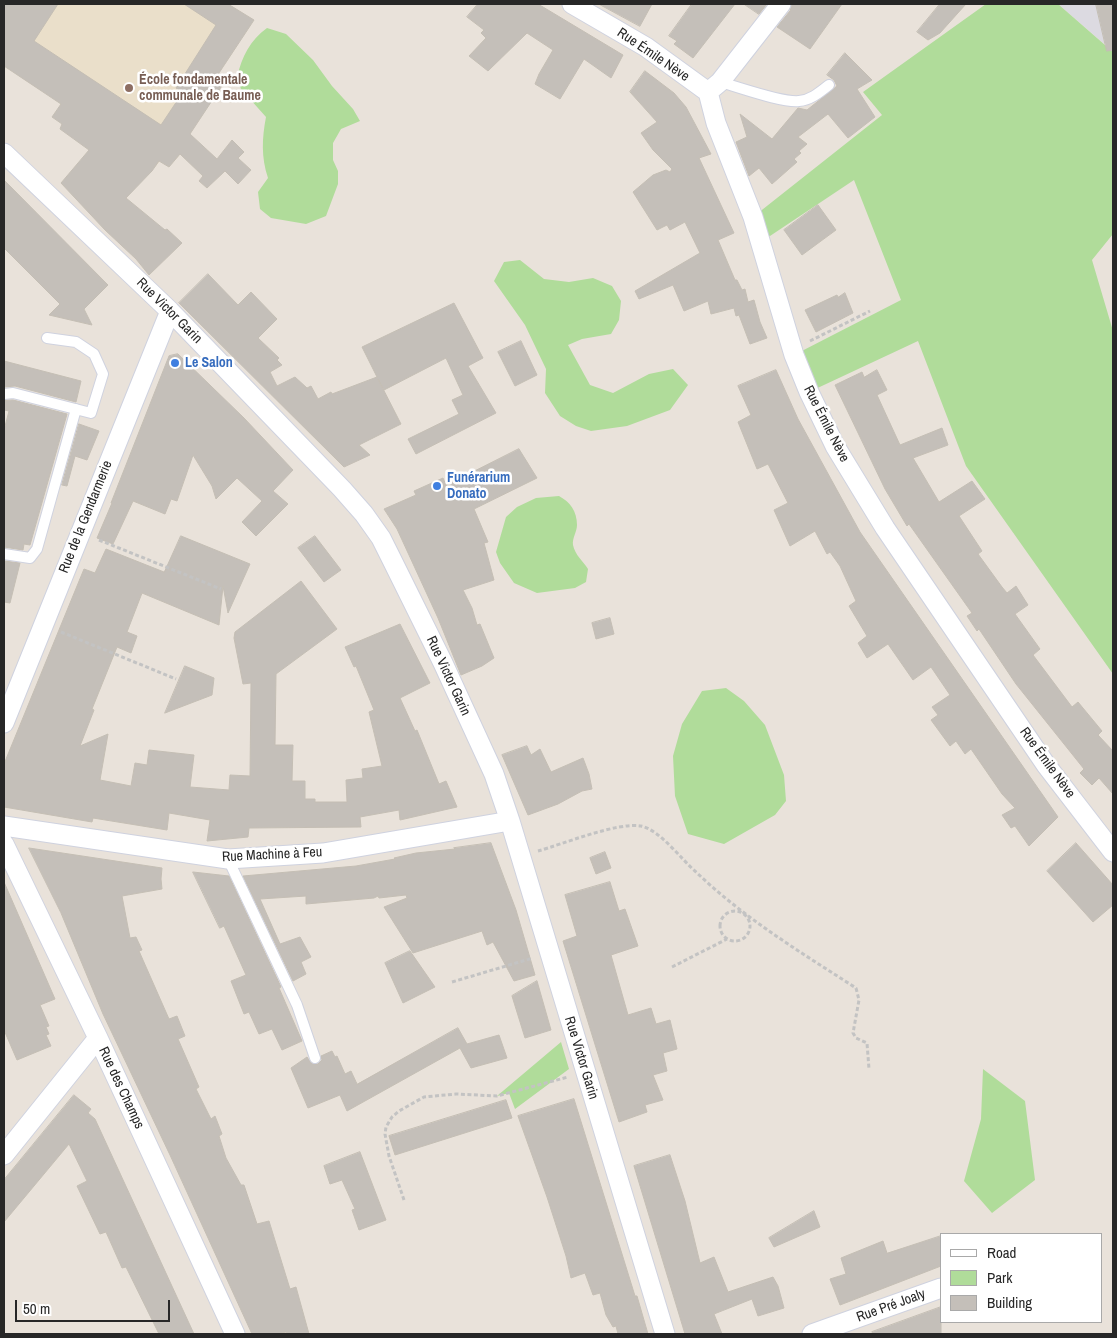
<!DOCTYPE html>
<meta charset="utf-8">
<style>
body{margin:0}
#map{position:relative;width:1117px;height:1338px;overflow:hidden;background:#e9e2da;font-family:"Archivo Narrow",sans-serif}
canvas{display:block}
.frame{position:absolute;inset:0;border:5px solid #272727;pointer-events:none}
.legend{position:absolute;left:940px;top:1233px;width:162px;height:90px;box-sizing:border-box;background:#fff;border:1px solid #a9a9a9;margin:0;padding:6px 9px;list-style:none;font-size:15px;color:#272727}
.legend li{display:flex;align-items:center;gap:10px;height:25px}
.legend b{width:25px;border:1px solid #a9a9a9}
.scale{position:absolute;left:15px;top:1300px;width:155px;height:22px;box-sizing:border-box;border:2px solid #272727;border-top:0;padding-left:6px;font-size:15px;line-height:18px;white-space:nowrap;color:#272727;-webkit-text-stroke:4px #fff;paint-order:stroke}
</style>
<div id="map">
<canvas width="1117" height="1338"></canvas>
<div class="frame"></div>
<ul class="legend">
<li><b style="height:6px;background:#fff"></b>Road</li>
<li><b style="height:14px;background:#b0dc9a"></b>Park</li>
<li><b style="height:14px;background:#c4bfb9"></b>Building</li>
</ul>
<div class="scale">50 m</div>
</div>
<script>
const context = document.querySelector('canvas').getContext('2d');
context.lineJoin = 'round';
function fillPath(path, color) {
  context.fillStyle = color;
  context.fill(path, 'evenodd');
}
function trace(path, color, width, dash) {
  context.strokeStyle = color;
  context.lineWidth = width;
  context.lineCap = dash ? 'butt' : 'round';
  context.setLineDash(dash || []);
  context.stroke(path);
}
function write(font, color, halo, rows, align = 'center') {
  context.font = font + ' "Archivo Narrow",sans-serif';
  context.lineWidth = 5;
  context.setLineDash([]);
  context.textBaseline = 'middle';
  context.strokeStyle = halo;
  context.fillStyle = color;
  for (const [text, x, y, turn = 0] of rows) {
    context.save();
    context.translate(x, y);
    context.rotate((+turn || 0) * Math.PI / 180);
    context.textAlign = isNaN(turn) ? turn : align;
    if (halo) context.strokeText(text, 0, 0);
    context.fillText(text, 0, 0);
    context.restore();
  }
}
const industrial = new Path2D(`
 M1058 4H1113V45L1109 48Z`);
const education = new Path2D(`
 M4 4H231L230 5 254 20 217 76 225 81 197 122 189 136 191 138 178 157 169 167 160 161 155 167 4 66Z`);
const green = new Path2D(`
 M986 4H1058L1113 52V234L1092 260 1113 331V674L966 466 918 341 809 392 794 355 901 300 854 180 761 242 753 217 882 115 863 92Z
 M267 28 286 34 313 60 332 86 353 109 360 121 341 129 333 143V160L338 171V184L326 216 306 224 271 218 260 209 258 192 268 178C261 157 262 138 266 117L241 89 237 77C242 57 250 40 267 28Z
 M520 260 544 279 569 282 593 278 612 286 621 301 619 320 611 334 582 339 568 345 590 385 613 393 649 374 673 369 688 385 670 410 627 426 591 431 576 426 560 416 545 393 546 369 525 325 494 281 504 262Z
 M559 496C570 502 577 511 577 525 577 532 572 538 573 545 575 555 583 561 588 569L586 582 575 588 537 593 514 583 500 563 496 552 506 517 517 507 536 498Z
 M726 688 744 701 765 725 784 775 786 801 775 815 724 844 688 834 675 796 673 756 682 724 702 691Z
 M561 1042 569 1069 515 1109 509 1093 497 1096Z
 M983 1069 1025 1101 1035 1180 992 1213 964 1181 981 1119Z`);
const building = new Path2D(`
 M4 4H58L34 41 161 125 183 92 176 88 216 25 184 4H228L254 20 217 76 225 81 190 134 217 159 232 140 244 152 238 158 251 170 238 184 225 171 207 188 199 181 203 176 180 154 169 167 159 161 152 171 126 198 165 230 167 229 182 243 149 275 136 259 105 230 61 183 89 150 60 129 62 124 52 117 61 104 4 66Z
 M478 4H538L623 55 611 78 584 59 560 99 535 84 539 74 553 50 527 33 488 71 469 56 486 38 481 33 484 30 467 17Z
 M599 4H652L640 26Z
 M692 4H735L693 58 674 44 677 41 669 36Z
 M744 4H767L759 14Z
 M792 4H842L810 49 777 27 790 11Z
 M940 4H966L940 33 928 40 917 32Z
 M1096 4H1113V50L1107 51Z
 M845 53 872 80 857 89 875 117 848 138 828 114 798 137 807 144 799 151 801 153 794 159 797 162 772 184 759 168 749 176 736 142 747 137 740 114 772 139 798 108 807 110 837 86 834 80 827 75Z
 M645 71 674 93 686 107 711 154 699 158 734 233 718 240 735 280H737L742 290 745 289 748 302 754 300 760 322 767 338 750 344 739 315 736 316 734 308 711 314 708 301 684 311 673 285 639 299 635 291 700 253 685 222 670 230 667 225 657 230 633 192 653 175 666 170 670 172 672 169 653 150 641 133 657 122 630 92Z
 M4 180 108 285 84 309 92 325 49 315 60 304 4 248Z
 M818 205 836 230 802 255 784 230Z
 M208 274 238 305 251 292 277 319 258 338 279 358 277 360 282 365 270 372 277 386 295 377 307 388 311 386 318 399 331 392 332 394 377 377 362 347 454 303 483 358 468 366 496 413 416 454 408 439 459 414 452 400 463 395 446 358 384 390 378 379 401 424 359 445 370 455 344 467 179 303Z
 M845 293 853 313 816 332 805 310 837 295 838 297Z
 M521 341 537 375 515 386 498 352Z
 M178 354 244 418 293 470 273 491 288 504 256 536 242 522 262 501 237 478 216 499 212 486 193 455 177 501 171 499 165 514 133 501 113 544 97 538 112 503H111L169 356Z
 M4 361 81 381 76 402 15 386 4 387Z
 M776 370 798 419 860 532 1058 817 1029 846 1015 826 1011 828 1002 815 1015 808 1002 794 971 749 965 754 956 741 950 746 931 720 938 715 932 707 950 695 931 667 913 680 888 644 867 658 858 643 867 636 849 606 856 601 840 566 830 552 827 554 815 531 790 546 774 510 788 503 768 464 757 469 738 422 751 415 738 386Z
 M877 370 887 390 877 395 900 445 942 428 948 445 913 458 939 502 972 481 985 499 959 516 982 551 978 554 1002 587 1007 593 1016 586 1028 605 1015 614 1040 649 1033 655 1072 707 1078 702 1102 731 1098 735 1113 751V794L1099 778 1092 785 1080 773 1084 769 1016 684 979 629 977 631 967 616 972 613 909 524 907 526 885 489 835 385 862 372 864 377Z
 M13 400 67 414 30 545 24 544 23 550 4 547V430L9 411 4 410V401Z
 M79 424 99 431 87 460 75 456 67 486 62 485Z
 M519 449 537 478 474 509 488 542 484 543 494 580 463 590 472 608 477 625 480 624 494 658 482 666 461 675 438 618 397 529 384 509 416 495 414 491 443 478 446 485Z
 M181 536 250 564 228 613 223 586 219 625 142 593 127 632 137 636 131 653 117 647 92 709 94 710 80 746 108 734 100 780 131 786 135 763 147 765 149 750 194 755 190 787 229 790 230 775 250 776 251 683 243 684 234 638 235 632 301 581 337 629 276 674 275 745H293L292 781H305V799H315V802H347L346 780 363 778 362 769 382 766 369 712 374 710 356 666 354 667 345 647 400 624 430 683 400 698 415 731 417 730 439 784 446 781 457 807 400 820 399 810 360 817 361 827 249 828 248 837 207 841 210 820 169 813 167 830 93 818 92 822 4 807V764L84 569 95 573 106 549 164 572Z
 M315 536 341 570 324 582 298 548Z
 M4 561 20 563 10 603 4 602Z
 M610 618 614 634 596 639 592 623Z
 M185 666 214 678 212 695 165 713Z
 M527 746 531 755 540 749 551 772 583 758 589 774 592 789 582 791 558 804 528 815 502 755Z
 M491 843 516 910 535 975 514 981 493 942 487 945 482 931 413 953 384 907 407 898 406 895 379 898 378 896 374 898 306 904V896L260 899 280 944 300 937 311 957 301 962 306 974 293 981 243 876 356 866 395 859 394 858 416 853 455 849 454 848Z
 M1076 843 1113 885V905L1093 922 1047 871Z
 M29 848 162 868 161 879 162 889 122 896 130 938 136 937 142 950 139 951 169 1019 177 1016 185 1036 178 1039 199 1087 196 1089 211 1119 215 1116 222 1134 219 1136 226 1158 241 1185H244L257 1224 269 1221 290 1289 296 1287 309 1334H287L286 1332 278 1334H252L170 1155 103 1014 61 913Z
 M605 852 611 868 596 874 590 858Z
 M193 872 229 876 281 987 279 988 302 1041 282 1050 272 1029 259 1034 249 1012 244 1014 231 981 246 975 224 926 220 928Z
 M4 882 55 999 40 1005 49 1026 46 1027 49 1034 46 1035 51 1046 17 1060 4 1030Z
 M610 882 619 911 625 909 638 946 611 955 628 1015 651 1008 656 1024 670 1020 677 1049 663 1053 667 1071 653 1075 663 1100 645 1105 647 1112 619 1122 563 941 577 936 565 895Z
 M410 951 435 987 403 1003 385 963Z
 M537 981 551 1030 525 1038 512 996Z
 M458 1028 467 1044 499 1035 507 1058 471 1068 460 1048 347 1111 340 1095 308 1108 291 1068 307 1057 311 1063 318 1064 322 1060 321 1056 332 1051 335 1057 337 1056 345 1074 351 1071 357 1084Z
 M74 1095 91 1109 88 1113 95 1119 194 1334H159L126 1267 122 1268 106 1232 100 1234 77 1186 87 1181 69 1144 4 1222V1180Z
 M574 1099 635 1296H637L648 1334H618L616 1326 613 1327 606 1315 600 1293 593 1295 585 1273 571 1278 566 1256 547 1197 518 1116Z
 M506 1100 512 1118 395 1155 389 1136Z
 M360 1152 386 1220 359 1230 352 1210 355 1209 342 1180 330 1184 324 1166Z
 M670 1155 685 1201 700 1263 714 1257 728 1292 773 1277 778 1286 784 1308 758 1316 752 1299 714 1314 722 1334H685L634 1166Z
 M814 1211 820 1227 774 1247 769 1238Z
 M941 1236V1266L840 1305 830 1279 846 1274 841 1258 883 1241 887 1253Z
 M941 1307V1334H873L872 1332Z`);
const path = new Path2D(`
 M810 341 870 311
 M99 540 221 589
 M61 632 176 679
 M538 851C563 844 617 822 641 826 660 830 681 859 696 872 744 918 800 952 856 988L859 1000 853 1033 856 1038 867 1043 869 1069
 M720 926a15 15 0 1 1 30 0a15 15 0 1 1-30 0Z
 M672 967 727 939
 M452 982 533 958
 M404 1200 389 1156 385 1134 386 1127 392 1117 399 1111 424 1097 456 1094 497 1096 568 1077`);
const service = new Path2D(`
 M720 82C739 87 782 103 799 101 811 100 820 92 829 85
 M4 394 13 393 91 413 103 374 94 354 76 342 47 338
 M4 554 30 558 37 549 76 409
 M228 859 297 1005 315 1058`);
const minor = new Path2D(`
 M572 4 646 47 708 92 716 123 753 217 794 355 809 392 835 446 885 528 1046 765 1113 852
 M708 92 720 82 781 4
 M4 153 170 311 342 489 364 514 381 538 392 560 443 663 494 774 510 821 665 1334
 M4 723 170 311
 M4 826 228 859 323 853 510 821
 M4 844 98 1038 235 1334
 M4 1155 98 1038
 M812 1334 941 1288`);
const markers = [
 [129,88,5,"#8d6e63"],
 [175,363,5,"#3f7fe0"],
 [437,486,5,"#3f7fe0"]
];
const streetNames = [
 ["Rue Émile Nève",653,55,34],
 ["Rue Victor Garin",169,311,45],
 ["Rue Émile Nève",826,424,63],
 ["Rue de la Gendarmerie",86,517,-68],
 ["Rue Victor Garin",448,676,65],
 ["Rue Émile Nève",1047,763,54],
 ["Rue Machine à Feu",272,855,-3],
 ["Rue Victor Garin",581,1058,73],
 ["Rue des Champs",121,1088,65],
 ["Rue Pré Joaly",891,1306,-20]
];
const educationNames = [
 ["École fondamentale",139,80],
 ["communale de Baume",139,96]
];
const shopNames = [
 ["Le Salon",185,363],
 ["Funérarium",447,478],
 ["Donato",447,494]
];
fillPath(industrial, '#dcdae1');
fillPath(education, '#eadfca');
fillPath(green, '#b0dc9a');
fillPath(building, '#c4bfb9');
trace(building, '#c4beb4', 1);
trace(service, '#cfd2df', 12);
trace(minor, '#cfd2df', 21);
trace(path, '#c3c3c3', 3, [4, 2.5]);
trace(service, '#fff', 10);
trace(minor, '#fff', 19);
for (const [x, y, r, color] of markers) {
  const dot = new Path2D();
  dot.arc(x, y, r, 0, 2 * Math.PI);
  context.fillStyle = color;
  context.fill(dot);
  trace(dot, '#fff', 2);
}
write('14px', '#272727', '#fff', streetNames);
write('bold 14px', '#785e54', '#fff', educationNames, 'left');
write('bold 14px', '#366cbe', '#fff', shopNames, 'left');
</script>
